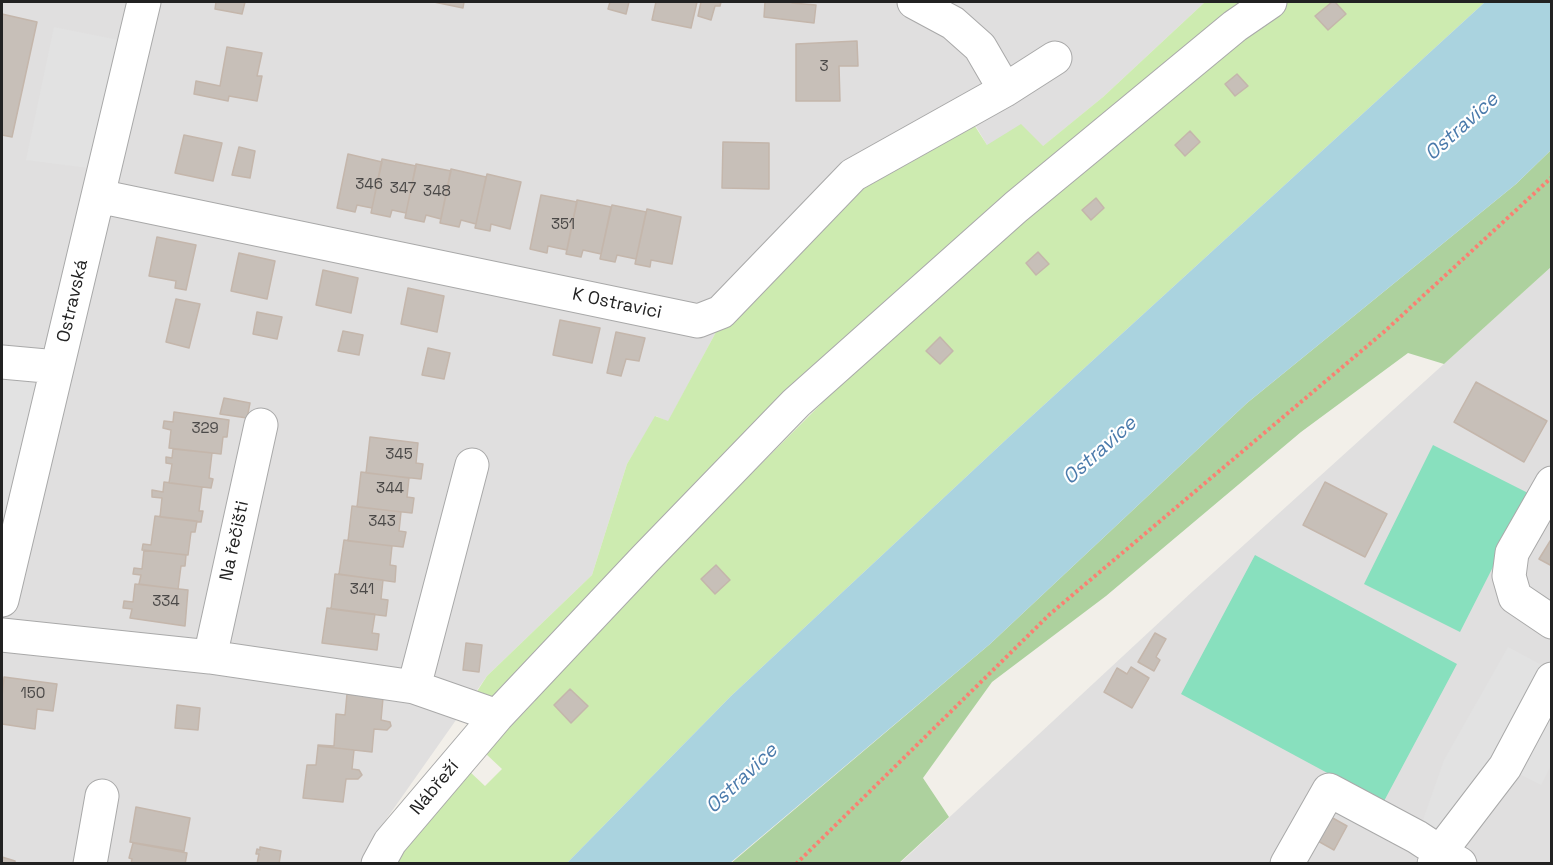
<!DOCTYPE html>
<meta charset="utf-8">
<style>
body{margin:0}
#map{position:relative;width:1553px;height:865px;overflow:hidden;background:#f2efe9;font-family:"Space Grotesk",sans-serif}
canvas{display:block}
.frame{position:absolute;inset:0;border:3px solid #222;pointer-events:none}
</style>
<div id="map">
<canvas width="1553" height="865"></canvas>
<div class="frame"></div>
</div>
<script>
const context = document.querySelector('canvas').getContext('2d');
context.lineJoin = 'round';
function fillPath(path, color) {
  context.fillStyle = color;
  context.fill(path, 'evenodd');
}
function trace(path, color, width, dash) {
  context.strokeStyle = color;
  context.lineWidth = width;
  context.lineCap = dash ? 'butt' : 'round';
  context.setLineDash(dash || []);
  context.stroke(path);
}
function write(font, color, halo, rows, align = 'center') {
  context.font = font + ' "Space Grotesk",sans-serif';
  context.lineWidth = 4.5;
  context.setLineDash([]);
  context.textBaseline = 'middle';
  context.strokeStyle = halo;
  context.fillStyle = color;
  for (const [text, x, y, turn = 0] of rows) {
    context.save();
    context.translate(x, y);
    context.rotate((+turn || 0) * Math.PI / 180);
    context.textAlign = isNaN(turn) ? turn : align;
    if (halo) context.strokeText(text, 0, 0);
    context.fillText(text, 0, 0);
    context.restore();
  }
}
const residential = new Path2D(`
 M2 2H1205L1103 97 1042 147 987 145 972 120 716 332 668 422 656 416 627 464 592 575 487 676 380 828 361 863 2 864Z
 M1551 267V863L899 864 1193 591Z`);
const grass = new Path2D(`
 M1205 2H1247L1025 190 497 704 474 696 487 676 592 575 627 464 655 416 668 421 716 332 863 181 971 120 987 145 1021 124 1043 146 1103 97Z
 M1284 2H1485L1011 435 731 696 567 863 390 864 469 771 485 786 502 769 485 753 535 701 530 695 908 317Z`);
const forest = new Path2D(`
 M1551 150V267L1444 364 1408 353 1301 432 1106 596 992 682 923 778 949 817 899 863 730 864 990 644 1247 403 1516 184Z`);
const pitch = new Path2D(`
 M1433 445 1530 494 1460 632 1364 584Z
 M1255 555 1457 664 1383 803 1181 694Z`);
const parking = new Path2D(`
 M54 27 134 43 104 170 26 160Z
 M2 373 54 380 18 530 2 528Z
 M1508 647 1551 670V765L1541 785 1505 767 1440 852 1417 837 1444 760Z`);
const water = new Path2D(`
 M1485 2H1551V150L1516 184 1247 403 990 644 730 863H567L731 696 1011 435Z`);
const building = new Path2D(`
 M216 2H245L242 14 215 9Z
 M434 2H464L463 8Z
 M610 2H629L626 14 608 9Z
 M656 2H697L691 28 652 20Z
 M701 2H721L720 6H715L711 20 698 16Z
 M765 2H792V3L816 5 814 23 764 17Z
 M1332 2H1335L1346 14 1328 30 1315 16Z
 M2 14 37 22 12 137 2 135Z
 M857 41 858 66H839L840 101H796V44Z
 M227 47 262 53 257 76H262L257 101 229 96 228 101 194 94 196 81 220 86Z
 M1237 74 1248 86 1235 96 1225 84Z
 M1190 131 1200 142 1185 156 1175 145Z
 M184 135 222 143 213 181 175 173Z
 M723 142 769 143V189L722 188Z
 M239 147 255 151 250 178 232 175Z
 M348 154 382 162 372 208 357 205 355 212 337 208Z
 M382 159 416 166 406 213 392 210 390 217 371 213Z
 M416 164 451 171 441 219 426 215 424 222 405 218Z
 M451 169 486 177 476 224 461 220 459 227 440 223Z
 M487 174 521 182 510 229 491 224 490 231 475 228Z
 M541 195 577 202 567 250 548 246 547 253 530 249Z
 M1096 198 1104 208 1091 220 1082 210Z
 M577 200 611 207 601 254 583 250 581 257 566 254Z
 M612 205 646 212 636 259 617 255 615 262 600 259Z
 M647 209 681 217 672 264 651 260 650 267 635 264Z
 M157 237 196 245 186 290 175 288 176 281 149 276Z
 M1038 252 1049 264 1036 275 1026 263Z
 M239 253 275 261 267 299 231 291Z
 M323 270 358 278 351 313 316 305Z
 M408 288 444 296 437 332 401 324Z
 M176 299 200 304 189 348 166 342Z
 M257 312 282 317 277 339 253 334Z
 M560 320 600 328 592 363 553 355Z
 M343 331 363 335 359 355 338 351Z
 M616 332 645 338 639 361 626 359 621 376 607 373Z
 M940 337 953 351 940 364 926 351Z
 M428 348 450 353 444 379 422 375Z
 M1476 382 1547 421 1524 462 1454 422Z
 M224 398 250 403 247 418 220 414Z
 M174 412 229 420 227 437H223L221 454 169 448 171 430 163 428 164 421 173 422Z
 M370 437 418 443 416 463 423 464 421 479 366 473Z
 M173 449 212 453 209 478 213 479 211 488 169 483 172 464 166 463V457L172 458Z
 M361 472 409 478 407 497 414 498 412 513 357 507Z
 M164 482 202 487 199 511H203L201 522 160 517 162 498 152 497V490L163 492Z
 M1325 482 1387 514 1365 557 1303 525Z
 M352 506 401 512 399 531 406 532 403 547 348 541Z
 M155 516 197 521 195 532H191L188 555 142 550 143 544 151 545Z
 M1552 538V566L1539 559Z
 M344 540 392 546 390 565 396 566 395 582 339 574Z
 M144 550 186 555 185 566H181L178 589 139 584 141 575 133 574 134 568 142 569Z
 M716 565 730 580 715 594 701 579Z
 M335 574 383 580 381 599 388 600 386 616 331 609Z
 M135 584 188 590 185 626 130 618 132 609 123 608 124 601 133 602Z
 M327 608 375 614 372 633 379 634 377 650 322 643Z
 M1155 633 1166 639 1156 657 1160 660 1154 671 1138 662Z
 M466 643 482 645 479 672 463 670Z
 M1131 667 1149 678 1132 708 1104 692 1117 668 1127 674Z
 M4 677 57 684 53 711 37 709 35 729 2 724V697Z
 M570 689 588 706 571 723 554 705Z
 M347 694 383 698 381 720 390 722 391 726 387 730 374 729 372 752 318 746V745L334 746 336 714 345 715Z
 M177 705 200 708 198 730 175 728Z
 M318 746 354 750 352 769 359 770 362 775 358 779H346L343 802 303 798 307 765H316Z
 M136 807 190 818 184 851 130 842Z
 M1322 812 1347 826 1334 850 1309 836Z
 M133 843 187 853 185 864H131L132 859 129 858Z
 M260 847 281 851 279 864H257L259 854H256L257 849 260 850Z
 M2 857 15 861V864H2Z`);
const path = new Path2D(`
 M796 864 1050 614 1385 331 1552 177`);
const minor = new Path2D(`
 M914 2 953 23 980 47 1005 90
 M98 196 698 321 721 312 853 175 1005 90 1055 58
 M2 362 57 367
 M1552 483 1512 553 1509 576 1515 597 1552 622
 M2 600 144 2
 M2 635 210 657 414 687 497 716
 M210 657 261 425
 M414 687 472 465
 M90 864 102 796
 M378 864 390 842 497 716 645 559 796 403 1016 207 1235 26 1270 2
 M1287 864 1329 790 1417 837 1440 852 1434 864
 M1460 864 1440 852 1505 767 1552 679`);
const numberNames = [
 ["3",824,67],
 ["346",369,185],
 ["347",403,189],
 ["348",437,192],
 ["351",563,225],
 ["329",205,429],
 ["345",399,455],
 ["344",390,489],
 ["343",382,522],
 ["341",362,590],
 ["334",166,602],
 ["150",33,694]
];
const streetNames = [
 ["Ostravská",73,301,-77],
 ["K Ostravici",617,304,12],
 ["Na řečišti",235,541,-78],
 ["Nábřeží",435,788,-50]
];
const waterNames = [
 ["Ostravice",1462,127,-42],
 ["Ostravice",1100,451,-42],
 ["Ostravice",742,779,-44]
];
fillPath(residential, '#e0dfdf');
fillPath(grass, '#cdebb0');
fillPath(forest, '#add19e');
fillPath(pitch, '#88e0be');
fillPath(parking, '#e2e2e2');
fillPath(water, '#aad3df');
fillPath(building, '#c7bfb8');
trace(building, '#c4b6ab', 1.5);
trace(minor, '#a9a9a9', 35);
trace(path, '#fa8072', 4, [3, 3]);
trace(minor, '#fff', 33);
write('15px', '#4b4948', null, numberNames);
write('18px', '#222', '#fff', streetNames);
write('italic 20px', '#4a7aab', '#fff', waterNames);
</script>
